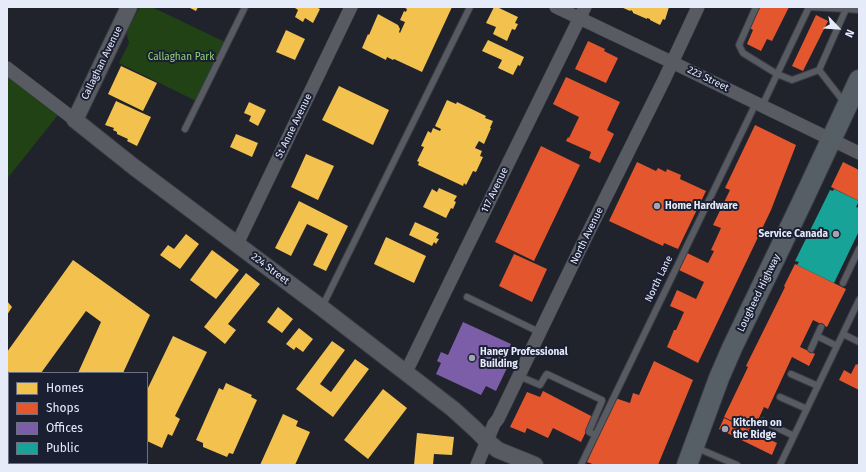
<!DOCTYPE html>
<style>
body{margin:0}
#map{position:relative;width:866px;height:472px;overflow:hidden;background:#20222c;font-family:"Fira Sans",sans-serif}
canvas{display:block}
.frame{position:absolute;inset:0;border:8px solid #e6ebf9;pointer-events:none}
.legend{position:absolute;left:8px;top:372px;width:140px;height:92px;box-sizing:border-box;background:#1a1f32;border:1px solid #6c7182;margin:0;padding:5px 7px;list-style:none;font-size:12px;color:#e6ebf9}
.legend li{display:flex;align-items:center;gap:8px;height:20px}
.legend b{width:20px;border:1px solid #6c7182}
.north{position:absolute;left:818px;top:8px;width:40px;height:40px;-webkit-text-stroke:3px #1a1f32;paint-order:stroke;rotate:115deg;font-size:11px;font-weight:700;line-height:16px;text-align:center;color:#e6ebf9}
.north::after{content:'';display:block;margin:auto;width:14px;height:18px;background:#e6ebf9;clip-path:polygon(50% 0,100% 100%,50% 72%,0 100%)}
</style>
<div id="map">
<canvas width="866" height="472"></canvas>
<div class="frame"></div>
<ul class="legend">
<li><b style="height:11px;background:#f2c14e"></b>Homes</li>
<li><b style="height:11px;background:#e4572e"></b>Shops</li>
<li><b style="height:11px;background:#7b5ea7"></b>Offices</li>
<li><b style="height:11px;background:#17a398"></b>Public</li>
</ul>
<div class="north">N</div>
</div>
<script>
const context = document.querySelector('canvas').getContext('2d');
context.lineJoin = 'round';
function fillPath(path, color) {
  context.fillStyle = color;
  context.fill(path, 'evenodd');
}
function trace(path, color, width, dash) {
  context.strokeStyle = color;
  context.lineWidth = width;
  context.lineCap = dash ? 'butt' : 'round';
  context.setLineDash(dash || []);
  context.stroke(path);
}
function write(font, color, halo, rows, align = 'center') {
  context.font = font + ' "Fira Sans",sans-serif';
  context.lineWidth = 4;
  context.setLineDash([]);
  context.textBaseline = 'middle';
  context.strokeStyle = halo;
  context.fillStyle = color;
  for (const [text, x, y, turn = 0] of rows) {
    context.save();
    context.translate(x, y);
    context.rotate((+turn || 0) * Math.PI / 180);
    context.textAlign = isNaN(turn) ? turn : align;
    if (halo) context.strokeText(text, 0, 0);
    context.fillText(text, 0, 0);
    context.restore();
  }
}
const green = new Path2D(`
 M140 7H152L227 43 198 102 119 63 129 43 126 32Z
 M7 76 58 115 7 179Z`);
const homes = new Path2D(`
 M188 7H198L196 11Z
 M296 7H316L320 9 313 23 305 18 303 22 295 17 298 10 295 8Z
 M406 7H452L422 72 394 59 393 60 387 57 386 60 362 48 368 34 369 35 378 14 398 25 400 29 399 32 400 33 405 22 400 20 404 11 406 12 407 9 405 8Z
 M494 7H497L518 17 515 23 518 24 515 30 512 29 507 41 493 34 496 27 486 23Z
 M621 7H669L665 20 663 19 660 25 650 20V19L647 18V19L633 13V12L631 10 630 11Z
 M286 30 305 39 295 60 276 52Z
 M488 40 524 57 520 66 518 65 513 75 498 68 502 60 482 51Z
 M121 66 157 83 143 111 108 94Z
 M339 86 389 110 373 145 322 120Z
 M447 100 456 104 457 102 486 116 485 118 493 121 490 128H491L484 144 479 141 475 148 482 151 480 156 483 157 476 172 473 171 466 185 464 183 463 186 418 165 419 162 417 161 424 147 421 146 428 131 431 133 433 128 440 131 441 129 435 126Z
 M116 101 151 117 137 146 127 141 128 139 117 134V132L113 130 114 128 105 125Z
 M249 102 266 110 258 126 249 121 251 116 244 113Z
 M236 134 258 143 252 157 230 147Z
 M306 154 334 166 318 200 291 187Z
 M439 188 457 196 454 201 456 202 453 209 451 208 446 218 423 207 432 189 437 192Z
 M299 201 348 226 326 271 313 265 328 234 307 224 291 256 275 248Z
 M415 222 439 233 436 238 439 239 436 244 434 242 432 246 409 235Z
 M186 234 199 244 180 269 160 255 168 245 174 249Z
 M386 237 426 256 414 283 374 264Z
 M212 250 239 270 216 299 190 280Z
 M73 260 150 315 123 373H78L101 322 86 311 41 373H10L7 371V352Z
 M246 273 260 284 228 324 236 330 225 344 204 327Z
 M7 301 12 307 7 315Z
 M278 307 293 319 282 333 267 322Z
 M299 328 313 339 303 352 296 347 294 350 286 344Z
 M173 336 207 352 175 416 180 419 172 436 168 434 162 448 147 441V390Z
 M332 341 345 350 320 384 331 392 355 359 369 369 333 417 296 389Z
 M226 383 252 395 251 397 257 400 233 454 229 453 227 457 203 447V443L196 440 219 388 223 390Z
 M383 389 407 408 368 459 344 440Z
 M283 414 298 421 296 426 310 432 295 465H260Z
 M417 433 454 437 452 455 434 454 433 465H414Z`);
const shops = new Path2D(`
 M760 7H789L772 41 767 39 761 51 747 44 753 30 750 28Z
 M816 15 828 21 803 71 792 66Z
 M588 41 605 49 604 51 618 58 606 83 575 69Z
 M566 77 620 102 607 130 614 134 600 163 589 158 591 152 566 141 568 137 569 138 579 117 553 104Z
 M755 125 796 145 771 210 698 363 667 347 674 330H676L684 312 670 306 677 290 696 299 704 282 679 270 687 253 708 263 714 251 711 250 721 228 713 225 730 190 725 188Z
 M541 146 580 165 534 261 495 242Z
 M637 162 656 171 658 168 666 172 667 169 681 175 680 179 706 191 678 249 664 243 663 246 609 221Z
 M843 162 859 170V201L831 187Z
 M514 254 547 269 532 302 499 286Z
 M795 264 846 289 827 327 813 320 800 347 815 354 809 366 792 357 768 409 764 407 753 431 724 417 748 367 746 366 785 287 784 286Z
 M654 361 693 380 658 465H595L587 462 615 398 630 403 633 393 639 395Z
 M859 362V390L839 380 844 370 851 374 856 364 857 365Z
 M543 391 593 417 581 442 553 428 548 438 527 428 525 433 510 427 527 392 540 397Z
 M724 418 777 443 772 455 719 429Z`);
const offices = new Path2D(`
 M463 322 511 344 502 365 507 368 496 391 486 386 481 395 436 374 441 363 437 361 441 352 448 355Z`);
const public = new Path2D(`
 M834 189 859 201 856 207 859 208V231L834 283 797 265 799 262 795 261 830 190 833 191Z`);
const service = new Path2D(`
 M756 7 739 45 743 53 751 58 777 74 792 80 819 70
 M844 102 819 70 846 9
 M762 106 809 7 846 9 859 10
 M185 129 245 7
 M843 283 859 249
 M467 297 539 332
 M322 307 470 7
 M843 334 859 342
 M817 336 837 346
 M811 349 821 327
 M791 374 818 386
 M519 376 540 385 546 375 547 374 602 400V401L589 431V432L595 435
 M780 397 807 409
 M763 421 794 436
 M697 448 737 465
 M581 465 756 103
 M780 465 859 300`);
const minor = new Path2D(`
 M556 7 684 68 859 153
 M7 68 75 120
 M237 244 351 7
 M406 372 465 251 585 7
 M7 404 9 405
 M122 463 124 465
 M477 465 494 424 498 419 583 243 664 80 698 7`);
const tertiary = new Path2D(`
 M129 7 75 120 134 167 322 308 453 409 475 429 487 441 498 450 535 465`);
const primary = new Path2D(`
 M687 465 719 378 732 348 803 200 859 80`);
const markers = [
 [657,206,4,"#a1a5b1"],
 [836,234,4,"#a1a5b1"],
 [472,358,4,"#a1a5b1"],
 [725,429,4,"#a1a5b1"]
];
const parkNames = [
 ["Callaghan Park",181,57]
];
const streetNames = [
 ["Callaghan Avenue",102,63,-64],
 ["223 Street",708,79,26],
 ["St Anne Avenue",294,126,-64],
 ["117 Avenue",495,190,-64],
 ["North Avenue",587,236,-64],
 ["224 Street",270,269,37],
 ["North Lane",659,279,-64],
 ["Lougheed Highway",759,293,-64]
];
const poiNames = [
 ["Home Hardware",665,206],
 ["Service Canada",828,234,"right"],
 ["Haney Professional",480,352],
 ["Building",480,364],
 ["Kitchen on",733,423],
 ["the Ridge",733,435]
];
fillPath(green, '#204214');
fillPath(homes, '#f2c14e');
fillPath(shops, '#e4572e');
fillPath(offices, '#7b5ea7');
fillPath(public, '#17a398');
trace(service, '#3a3c45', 8);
trace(minor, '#3a3c45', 14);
trace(tertiary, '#3a3c45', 18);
trace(primary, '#3a3c45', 22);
trace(service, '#595b63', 6);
trace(minor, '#595b63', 13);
trace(tertiary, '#595b63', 16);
trace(primary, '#565e66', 20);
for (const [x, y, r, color] of markers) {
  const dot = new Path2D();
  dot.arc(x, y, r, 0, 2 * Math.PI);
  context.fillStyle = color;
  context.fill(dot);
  trace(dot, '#1a1f32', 1.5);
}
write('10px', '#90d777', '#1a1f32', parkNames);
write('10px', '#e6ebf9', '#1a1f32', streetNames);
write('bold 10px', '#e6ebf9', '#1a1f32', poiNames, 'left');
</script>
